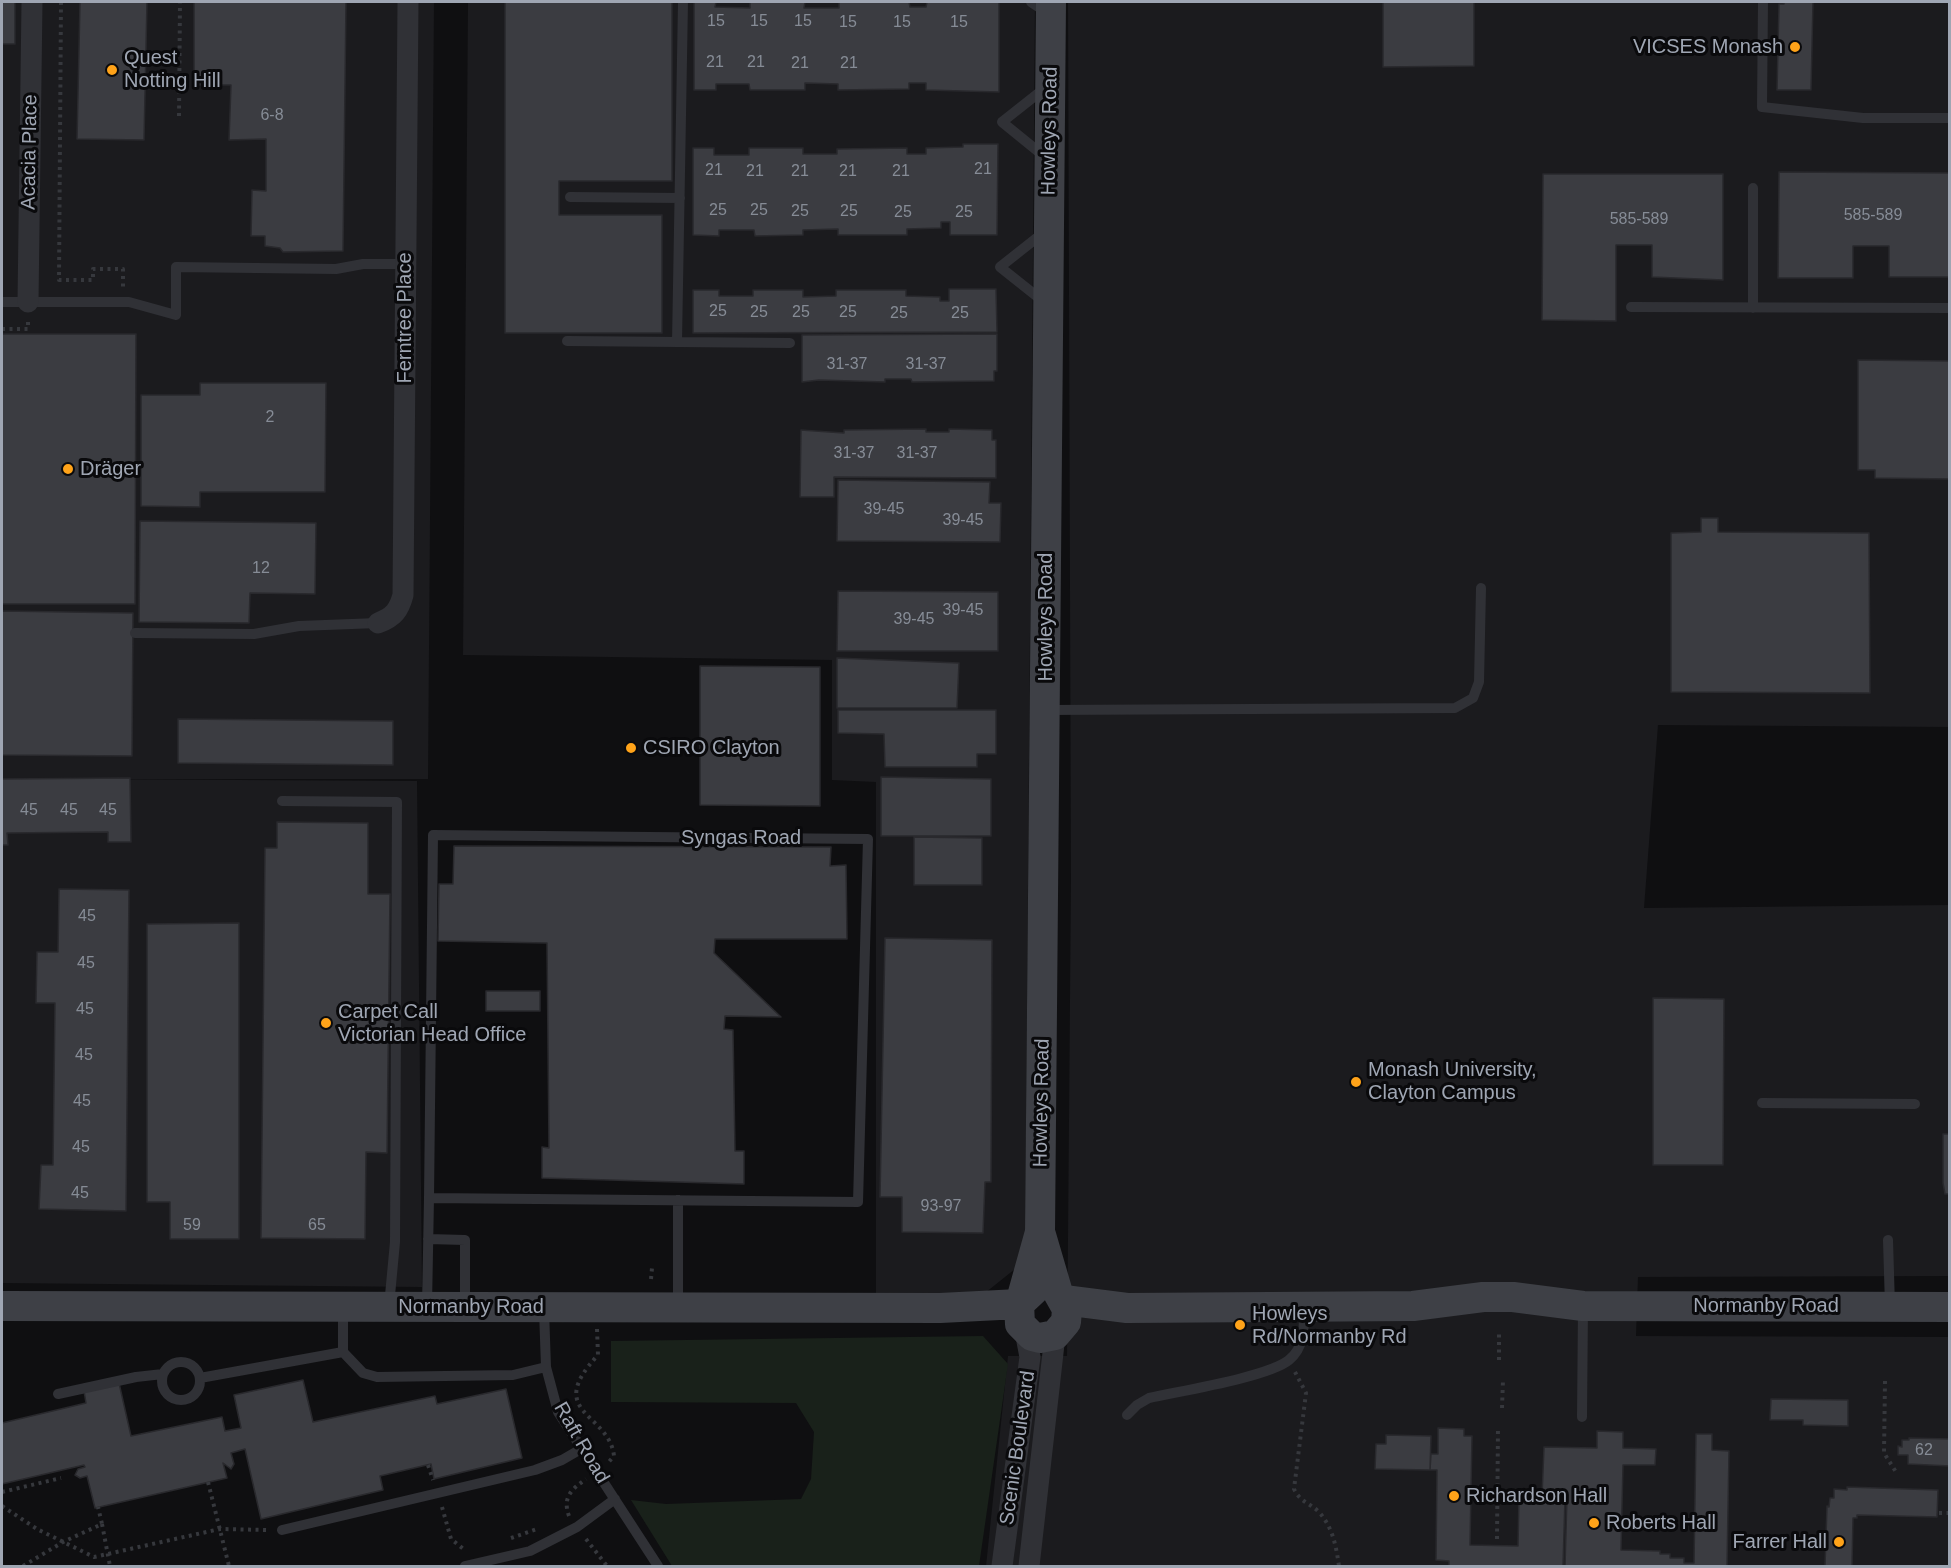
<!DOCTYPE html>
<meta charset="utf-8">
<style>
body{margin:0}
#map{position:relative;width:1951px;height:1568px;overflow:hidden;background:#0f0f11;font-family:Arial,sans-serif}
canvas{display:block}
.frame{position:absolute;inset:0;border:3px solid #9fa6b3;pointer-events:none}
</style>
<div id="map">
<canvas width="1951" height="1568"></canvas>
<div class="frame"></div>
</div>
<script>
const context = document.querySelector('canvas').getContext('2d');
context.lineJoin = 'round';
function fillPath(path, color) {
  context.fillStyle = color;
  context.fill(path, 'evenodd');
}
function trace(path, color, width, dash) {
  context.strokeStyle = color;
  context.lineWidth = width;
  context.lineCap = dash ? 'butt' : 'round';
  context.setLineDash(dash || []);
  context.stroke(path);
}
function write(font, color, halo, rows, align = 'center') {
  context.font = font + ' Arial,sans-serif';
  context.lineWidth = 6;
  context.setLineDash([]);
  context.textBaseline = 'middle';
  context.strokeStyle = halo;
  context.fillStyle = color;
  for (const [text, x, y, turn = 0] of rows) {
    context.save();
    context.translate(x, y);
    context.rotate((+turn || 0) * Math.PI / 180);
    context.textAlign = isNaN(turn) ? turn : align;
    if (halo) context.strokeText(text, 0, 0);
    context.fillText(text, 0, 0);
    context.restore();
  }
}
const built = new Path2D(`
 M2 2H434L428 779H65L417 781 422 1287 2 1283Z
 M468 2H1035L1025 1261 980 1297 876 1294V782L832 780V660L463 655Z
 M1068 2H1949V727L1658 725 1644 908 1949 905V1276L1638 1277 1636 1336 1949 1337V1566H986L1008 1356H1067L1071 880Z`);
const green = new Path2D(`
 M983 1336 1008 1364 979 1566H672L631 1500 666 1504 801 1499 811 1479 814 1432 796 1403 611 1402V1341Z`);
const building = new Path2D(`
 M2 2H15V44H2Z
 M80 2H147L144 140 77 139Z
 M194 2H346L343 251 283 252 280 248 265 246V236H251L252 190 266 191V139L229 140 231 85H194Z
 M505 2H672V181H559V215H662V333H505Z
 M694 2H716L715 7 750 8V2H805L804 8H839V2H909L910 7H926L927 2H999V92L926 90V83H909V89L838 90V84L805 83V90H750L749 84H716V90H694Z
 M1383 2H1474V66L1383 67Z
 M1784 2H1813L1811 90H1777L1779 4H1784Z
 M963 144H998L997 235H950V222H941V228L907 229V235H838V229L803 230V235L755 236 754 230H719V236L693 235V148H714V155H749V148H803V154H837V149L907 148V154H926V148L963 147Z
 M1779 172 1950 173V277H1889V246H1853V278H1778Z
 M1543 174H1723V280L1652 277V245H1616V321L1542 320Z
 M949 289H996L997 332 693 333V290H719V296H753V290H803V297L836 296V290H906V296L940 297V301H949Z
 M2 334H136L135 604H2Z
 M997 334V371H994V381L912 382 911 379H885V382L819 380 802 382V335Z
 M1858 360 1950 361V479L1875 478V470H1858Z
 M200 383H326L325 492H200V507L141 506V395H200Z
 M926 429V432H949V429L992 430V440H996V478L834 477V497H800L801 430 844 433V430Z
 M838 480 990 482 989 503H1001L1000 542 837 541Z
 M1701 518H1718V532L1869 533 1870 693 1671 692V533L1701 532Z
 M140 521 316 523 315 594 250 593 249 623 139 622Z
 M838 591 998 592V651H837Z
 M2 611 133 613 132 756 2 755Z
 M837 658 959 663 957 708H837Z
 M700 666 820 667V806L700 805Z
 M838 710H996V754H977V767H885L884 734 838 733Z
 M178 719 393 721V765L178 763Z
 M881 777 991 779V836H881Z
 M130 778 131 842H108V832L7 833 8 845H2V779Z
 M277 822 368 823V894H390L387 1153 366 1152 365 1239 261 1238 265 848H277Z
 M914 837 982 838V885H914Z
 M454 846 831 847 830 866 846 865 847 939H715L714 953 781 1017 725 1016 724 1029 733 1030 735 1151H744V1184L542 1178V1147L549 1148 547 943 438 941 439 884H453Z
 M59 889 129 890 126 1211 39 1209 41 1165H53L55 1003H36L37 952H58Z
 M239 923V1239H170V1202H147V924Z
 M885 938 992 940 991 1182H985L983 1233 902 1232V1197H880Z
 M486 991H540V1011H486Z
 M1653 998 1724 999 1723 1165H1653Z
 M1943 1134H1950V1194H1945L1943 1183Z
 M303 1380 313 1422 435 1396 437 1404 506 1389 522 1458 434 1479 431 1464 380 1476 383 1490 261 1519 245 1449 231 1453 234 1464 231 1469 223 1463 227 1478 95 1508 87 1476 80 1478 75 1475 78 1469 85 1467 84 1465 2 1484V1423L86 1403 84 1391 119 1383 131 1436 222 1417 225 1431 241 1428 234 1395Z
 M1771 1399 1848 1400V1426L1803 1425V1420H1770Z
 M1438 1428 1464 1429V1436H1472L1470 1545 1518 1546 1519 1494 1565 1498 1563 1566H1449V1561L1436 1560 1437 1470H1430L1431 1454H1438Z
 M1597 1431 1623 1432V1448L1656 1449 1655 1465H1623L1621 1550 1660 1551V1554H1670V1558H1684V1563H1694L1696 1434H1712V1450L1729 1451 1727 1566H1565L1567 1496H1542L1544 1447 1597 1448Z
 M1386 1435 1431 1436 1430 1470 1375 1469 1376 1444H1386Z
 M1909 1438 1950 1439V1466L1908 1464V1455H1898V1446L1902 1447V1440H1909Z
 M1847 1487 1938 1490 1937 1517 1857 1515V1518H1853L1852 1566H1825L1827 1506 1829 1507 1830 1498H1834V1489L1847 1490Z`);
const path = new Path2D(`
 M61 2 59 280H93V269H123V289
 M179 116 180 2
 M2 329H28V321
 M651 1279 652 1268
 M597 1329 598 1355C543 1414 609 1412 614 1456L607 1464
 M1499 1360V1332
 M1295 1372 1306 1393 1294 1489C1300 1502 1310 1503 1319 1512 1333 1528 1336 1546 1339 1566
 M1885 1381 1884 1453 1896 1472
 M1502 1408 1503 1380
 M428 1465 433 1480
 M208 1482 229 1566
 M2 1492 61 1478
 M2 1506 37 1529 94 1557 220 1529 269 1530
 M442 1507 451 1539 466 1551
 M1939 1513H1950
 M569 1516C562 1497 572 1489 586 1479
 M102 1524 110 1566
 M511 1538 537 1529
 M586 1539 607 1566
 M1497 1539 1498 1427
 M23 1566 63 1542 102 1524 98 1507`);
const lane = new Path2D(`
 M1031 2 1046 12
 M1763 2 1762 107 1863 118H1950
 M1045 157 1002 122 1045 88
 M1753 188V308
 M570 197 680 198
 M1043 233 1000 267 1044 302
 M2 302H129L176 315V267L336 269 363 264H405
 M1631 307 1950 308
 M567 341 790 343
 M677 342 683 2
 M135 633 254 634 299 626 378 623
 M1045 710 1455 708 1473 698 1479 682 1481 588
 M282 801 397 802 395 1242 389 1306
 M433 835 868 839 858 1202 429 1198Z
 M1762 1103 1915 1104
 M678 1200V1305
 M428 1239 465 1240V1304
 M1888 1240 1890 1306
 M427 1306 429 1198
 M544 1310 546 1367 558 1412 658 1566
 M343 1352V1308
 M162 1381a19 19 0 1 1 38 0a19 19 0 1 1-38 0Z
 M200 1378 343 1352 363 1373 377 1377 513 1375 546 1367
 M58 1394 136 1377 163 1374
 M1127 1415 1137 1405 1149 1398C1180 1391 1268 1377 1289 1360 1305 1347 1304 1327 1304 1309
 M1582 1417 1583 1307
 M282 1530 535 1470 562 1460 581 1449
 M465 1566 530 1551 577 1527 615 1499`);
const street = new Path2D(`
 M28 302 32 2
 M378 623C394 617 399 610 403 595L408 2
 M1002 1566 1030 1357 1025 1331
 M1029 1566 1055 1335`);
const secondary = new Path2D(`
 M1034 1290 1019 1304 1020 1324 1032 1336 1040 1338 1055 1335 1066 1322 1067 1309 1058 1293 1041 1235
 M1021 1300 1040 1232 1051 2
 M1064 1300 1127 1308 1413 1306 1483 1297H1513L1583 1306 1950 1307
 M2 1306 940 1308 1019 1304`);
const markers = [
 [1795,47,6,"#ffa319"],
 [112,70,6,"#ffa319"],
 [68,469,6,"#ffa319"],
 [631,748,6,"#ffa319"],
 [326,1023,6,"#ffa319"],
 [1356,1082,6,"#ffa319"],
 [1240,1325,6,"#ffa319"],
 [1454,1496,6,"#ffa319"],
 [1594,1523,6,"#ffa319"],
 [1839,1542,6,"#ffa319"]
];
const numberNames = [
 ["15",716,22],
 ["15",759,22],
 ["15",803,22],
 ["15",848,23],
 ["15",902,23],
 ["15",959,23],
 ["21",715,63],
 ["21",756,63],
 ["21",800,64],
 ["21",849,64],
 ["6-8",272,116],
 ["21",983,170],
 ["21",714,171],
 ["21",755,172],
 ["21",800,172],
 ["21",848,172],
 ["21",901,172],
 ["25",718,211],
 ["25",759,211],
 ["25",800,212],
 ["25",849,212],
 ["25",903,213],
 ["25",964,213],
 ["585-589",1873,216],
 ["585-589",1639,220],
 ["25",718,312],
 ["25",759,313],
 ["25",801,313],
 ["25",848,313],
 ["25",899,314],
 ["25",960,314],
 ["31-37",847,365],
 ["31-37",926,365],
 ["2",270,418],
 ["31-37",854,454],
 ["31-37",917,454],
 ["39-45",884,510],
 ["39-45",963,521],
 ["12",261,569],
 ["39-45",963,611],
 ["39-45",914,620],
 ["45",29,811],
 ["45",69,811],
 ["45",108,811],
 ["45",87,917],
 ["45",86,964],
 ["45",85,1010],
 ["45",84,1056],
 ["45",82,1102],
 ["45",81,1148],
 ["45",80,1194],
 ["93-97",941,1207],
 ["59",192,1226],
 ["65",317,1226],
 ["62",1924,1451]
];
const poiNames = [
 ["VICSES Monash",1783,47,"right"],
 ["Quest",124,58],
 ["Notting Hill",124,81],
 ["Dräger",80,469],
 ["CSIRO Clayton",643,748],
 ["Carpet Call",338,1012],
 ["Victorian Head Office",338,1035],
 ["Monash University,",1368,1070],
 ["Clayton Campus",1368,1093],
 ["Howleys",1252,1314],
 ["Rd/Normanby Rd",1252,1337],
 ["Richardson Hall",1466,1496],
 ["Roberts Hall",1606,1523],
 ["Farrer Hall",1827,1542,"right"]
];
const streetNames = [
 ["Howleys Road",1050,131,-89],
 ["Acacia Place",30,152,-89],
 ["Ferntree Place",405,318,-90],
 ["Howleys Road",1046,617,-90],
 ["Syngas Road",741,838],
 ["Howleys Road",1042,1103,-89],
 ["Normanby Road",1766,1306],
 ["Normanby Road",471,1307],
 ["Raft Road",581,1443,60],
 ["Scenic Boulevard",1018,1448,-82]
];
fillPath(built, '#1b1b1e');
fillPath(green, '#19211a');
fillPath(building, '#3b3c41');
trace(building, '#29292d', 1.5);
trace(path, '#36383d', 4, [3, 4.5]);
trace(lane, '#303136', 10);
trace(street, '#303136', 21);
trace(secondary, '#3e4046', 30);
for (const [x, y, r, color] of markers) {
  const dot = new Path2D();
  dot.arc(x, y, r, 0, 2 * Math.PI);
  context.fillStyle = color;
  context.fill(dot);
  trace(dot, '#0a0a0c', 2);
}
write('16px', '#868c96', null, numberNames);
write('20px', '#9fa6b3', '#0a0a0c', poiNames, 'left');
write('20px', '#9fa6b3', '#0a0a0c', streetNames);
</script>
